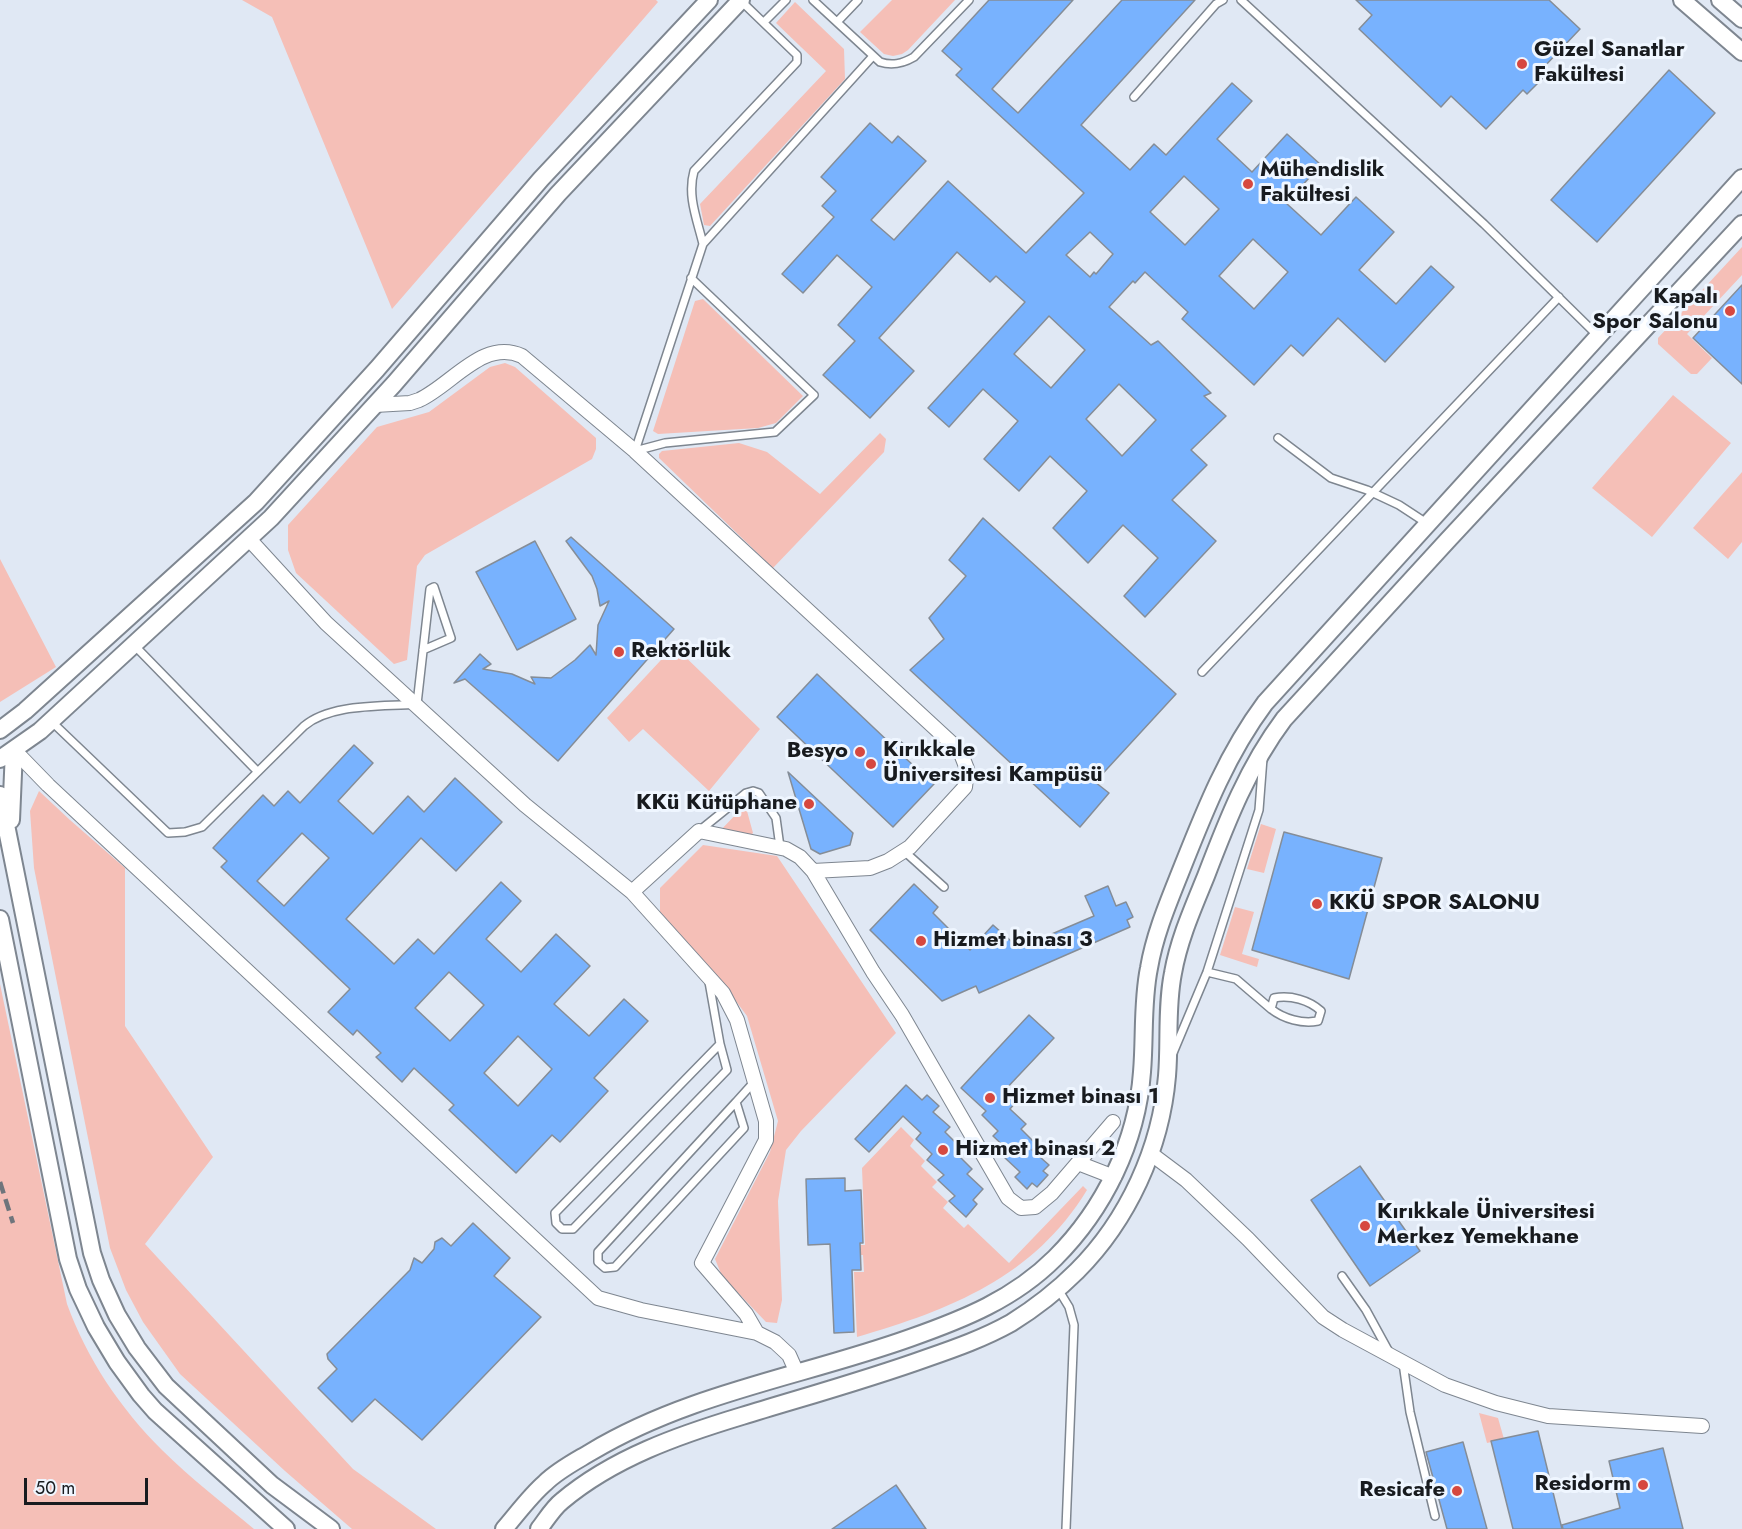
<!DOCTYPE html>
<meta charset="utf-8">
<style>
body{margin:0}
#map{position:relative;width:1742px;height:1529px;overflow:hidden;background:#e0e8f4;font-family:Jost,sans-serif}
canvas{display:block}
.scale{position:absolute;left:24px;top:1478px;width:124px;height:27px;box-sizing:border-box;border:3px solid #181b1f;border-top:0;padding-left:8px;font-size:18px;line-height:21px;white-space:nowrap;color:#181b1f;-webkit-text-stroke:4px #eff6ff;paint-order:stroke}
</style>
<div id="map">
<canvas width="1742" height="1529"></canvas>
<div class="scale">50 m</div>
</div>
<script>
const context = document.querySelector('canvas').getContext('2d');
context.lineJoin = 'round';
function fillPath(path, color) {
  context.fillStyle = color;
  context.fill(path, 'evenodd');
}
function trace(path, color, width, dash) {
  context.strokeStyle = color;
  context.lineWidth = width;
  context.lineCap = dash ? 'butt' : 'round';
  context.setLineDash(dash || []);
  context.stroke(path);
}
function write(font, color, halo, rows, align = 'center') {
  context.font = font + ' Jost,sans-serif';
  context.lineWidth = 6;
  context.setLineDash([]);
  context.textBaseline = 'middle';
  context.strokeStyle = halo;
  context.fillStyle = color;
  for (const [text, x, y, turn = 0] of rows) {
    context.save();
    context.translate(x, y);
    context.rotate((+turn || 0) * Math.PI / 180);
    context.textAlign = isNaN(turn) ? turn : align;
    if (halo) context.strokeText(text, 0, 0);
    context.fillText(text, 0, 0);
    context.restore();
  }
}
const green = new Path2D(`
 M242 0H656L658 2 392 309 272 17Z
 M892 0H955L908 50 902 54 893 56 884 54 860 32Z
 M795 2 844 49 845 79 710 226 704 225 700 204 826 71 776 23Z
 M1742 247V275L1687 334 1712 358 1697 374H1691L1658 344V338Z
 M703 299 803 396 776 423 758 428 658 434 653 431 695 301Z
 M505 363 515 367 596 438V449L592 459 425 555 417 566 407 660 394 664 296 573 288 550V525L377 427 429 412 490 367Z
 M1673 395 1731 443 1652 537 1592 488Z
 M880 433 886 439 884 452 773 568 659 458V454L662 451 739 443 767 452 820 494Z
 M1742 472V542L1728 559 1693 528Z
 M0 559 56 667 0 702Z
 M674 646 760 729 709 791 643 729 629 742 607 718Z
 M39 791 70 820 125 868V1026L213 1157 145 1244 353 1469 436 1529H352L285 1471 180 1374 143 1322 126 1290 110 1248 34 868 30 811Z
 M741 809 747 811 753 833 750 836 717 834Z
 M1261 824 1276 829 1264 873 1247 869Z
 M703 845 777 856 896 1033 801 1131 786 1150 778 1201 782 1300 777 1323 766 1322 722 1276 715 1259 770 1152 778 1121 747 1016 715 973 660 912V888Z
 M1235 907 1254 912 1242 954 1259 959 1257 967 1220 955Z
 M0 984 67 1304C87 1359 120 1408 162 1450 190 1478 223 1503 254 1529H0Z
 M901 1127 914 1140 910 1146 925 1161 921 1166 937 1182 932 1187 948 1202 943 1208 964 1228 968 1224 1009 1263 1083 1186 1087 1190C1034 1277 950 1310 857 1337L854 1272H864L863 1255H854L853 1245H865L862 1168Z
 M1479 1413 1498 1418 1504 1439 1487 1443Z`);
const building = new Path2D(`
 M989 0H1073L992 89 1018 113 1122 0H1195L1081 125 1130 170 1154 144 1166 155 1232 83 1252 101 1217 139 1252 172 1287 134 1321 165 1286 203 1321 235 1356 197 1394 232 1359 270 1396 304 1431 266 1454 287 1385 362 1338 318 1303 356 1291 345 1254 385 1182 319 1188 312 1145 272 1135 283 1133 281 1109 307 1151 345 1158 341 1211 393 1204 396 1226 416 1191 450 1207 465 1172 500 1216 541 1145 617 1124 596 1158 558 1123 525 1088 563 1053 528 1087 491 1050 456 1019 491 984 459 1018 421 983 389 949 427 928 408 1025 302 996 276 990 282 957 252 879 338 914 371 870 418 823 375 855 341 838 325 872 287 837 255 803 293 782 274 834 217 822 206 836 191 821 177 870 123 892 143 898 136 926 161 871 220 894 240 948 181 1026 253 1084 193 956 75 962 69 942 51ZM1184 176 1219 209 1185 245 1150 212ZM1090 232 1113 254 1096 274 1094 272 1090 277 1066 255ZM1253 239 1288 272 1254 309 1219 276ZM1049 316 1085 350 1051 388 1014 354ZM1119 384 1156 420 1122 456 1086 419Z
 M1356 0H1549L1580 29 1543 68 1548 73 1527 94 1523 90 1486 129 1451 96 1441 107 1359 29 1372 15Z
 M1669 70 1715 113 1597 242 1551 200Z
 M1742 285V384L1693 338Z
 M983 518 1176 694 1095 782 1109 793 1080 827 910 670 944 639 929 618 966 576 949 560Z
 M571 537 674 629 558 761 465 679 454 683 480 654 491 664 483 669 512 674 535 684 531 677 551 678 575 660 590 645 596 655 598 625 609 601 600 606 597 589 592 576 566 541Z
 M535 541 576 619 517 650 476 572Z
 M817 674 892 745 898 739 909 749 903 756 934 784 893 827 777 717Z
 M354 745 373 763 338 801 373 834 408 796 424 812 455 778 502 822 456 871 421 838 346 919 394 964 418 939 434 954 501 882 521 901 486 939 521 972 556 934 590 966 554 1004 589 1036 624 999 648 1021 594 1078 608 1091 560 1142 552 1135 516 1173 449 1110 454 1105 414 1068 402 1082 376 1057 381 1053 357 1030 353 1035 328 1012 350 989 221 867 227 861 213 848 263 795 274 806 288 791 300 803ZM302 833 329 858 284 906 257 881ZM449 972 484 1005 450 1041 415 1008ZM518 1036 552 1069 518 1106 484 1073Z
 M788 772 853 833 850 845 820 854 811 849Z
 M1284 832 1382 858 1349 979 1252 950Z
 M914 884 938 907 933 913 970 950 993 925 1019 948 1094 916 1085 896 1108 886 1116 906 1126 902 1133 917 1127 920 1130 927 979 993 976 986 942 1001 870 930Z
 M1029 1015 1054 1038 1003 1092 1015 1103 1010 1109 1026 1124 1021 1129 1037 1145 1032 1150 1049 1165 1043 1171 1048 1175 1037 1187 1032 1183 1027 1189 1015 1177 1020 1172 1004 1157 1009 1151 993 1136 998 1131 982 1115 986 1111 961 1088Z
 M906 1085 922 1100 927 1095 939 1106 933 1112 950 1127 945 1132 961 1148 956 1153 972 1169 967 1174 983 1189 973 1200 977 1204 966 1217 949 1201 955 1196 938 1180 944 1175 927 1160 932 1154 916 1139 921 1133 903 1116 869 1152 855 1139Z
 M1360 1166 1420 1251 1370 1286 1311 1200Z
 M845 1178V1191L861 1190 863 1243H860L861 1270H852L854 1332 834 1333 830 1244 808 1245 806 1179Z
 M473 1223 510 1258 494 1276 541 1317 422 1440 375 1399 352 1422 318 1388 337 1369 328 1359 327 1354 410 1270 414 1258 422 1263 434 1249 435 1242 442 1238 451 1246Z
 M1538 1431 1562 1529H1513L1491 1441Z
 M1463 1442 1487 1529H1447L1426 1452Z
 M1663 1448 1683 1529H1563L1562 1525 1620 1508 1609 1461Z
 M896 1485 926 1529H832Z`);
const service = new Path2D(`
 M813 0 880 62C892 66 902 64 914 57L969 0
 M1241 0 1484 224 1597 335
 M764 22 786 0
 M837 22 858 0
 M1134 97 1216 4 1223 0
 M703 244C697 219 687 196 694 171L797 62V55L741 1
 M1278 438 1331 478 1367 490 1399 505 1428 524
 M635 451 703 244 873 56
 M635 451 665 443 775 432 814 395 691 278
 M134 645 257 771
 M1202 672 1559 297
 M52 722 168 833 185 832 202 827 304 726C331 703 382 707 417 704L430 589 434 587 451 638 423 650
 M699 831 746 793 753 791 759 793 776 818 780 847
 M904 851 944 887
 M1207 972 1236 979 1271 1009 1274 998C1291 995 1309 1000 1321 1011L1318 1021C1302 1024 1284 1019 1271 1009
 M709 982 720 1044 555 1213 556 1223 562 1229H573L727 1070 720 1044
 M1173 1053 1207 972 1259 810 1263 758
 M736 1102 598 1252V1262L605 1268 615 1267 744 1128 736 1102 754 1082
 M1342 1276 1366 1310 1389 1352
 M1058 1289 1069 1307 1074 1325 1066 1529
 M1403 1363 1410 1412 1435 1516`);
const minor = new Path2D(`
 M375 405 410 403 419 400C452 385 483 338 522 356L635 451 960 751 967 769 965 787 910 847 888 861 870 868 813 871
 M249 539 326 623 525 805 632 892 723 993 737 1020 766 1121V1140L702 1263 746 1314 757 1333
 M14 750 48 785 598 1298 641 1310 757 1333 775 1342 789 1355 797 1373
 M632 892 699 831 786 849 800 857 813 871 873 972 902 1015 1008 1198 1021 1208 1035 1207 1052 1193 1113 1122
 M1150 1153 1186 1180 1248 1239 1323 1317 1343 1330 1445 1385 1496 1403 1548 1416 1702 1426
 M1078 1163 1114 1177`);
const tertiary = new Path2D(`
 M1682 0 1742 52
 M1720 0 1742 19
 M0 730 25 711 256 502 377 369 541 179 709 0
 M0 759 40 731 271 518 394 384 558 194 741 0
 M0 795 92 1253 101 1280 117 1315 137 1348 166 1386 272 1485 331 1529
 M11 820 14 750
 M0 919 68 1259 78 1289 96 1327 117 1362 141 1395 155 1411 286 1529
 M504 1529C517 1514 530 1496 545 1483 558 1470 576 1461 591 1452 689 1393 804 1376 910 1338 964 1319 1014 1299 1055 1258 1104 1209 1137 1142 1142 1072 1145 1037 1142 1002 1149 968 1155 933 1169 901 1182 868 1205 810 1227 754 1265 703L1742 178
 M539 1529C546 1520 553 1508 562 1501 613 1458 679 1435 742 1416 804 1397 866 1380 927 1358 956 1348 984 1338 1011 1323 1035 1308 1057 1291 1077 1271 1128 1220 1161 1148 1167 1076 1170 1042 1166 1008 1173 973 1179 939 1193 908 1206 876 1227 821 1248 767 1284 719L1447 541 1742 224`);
const rail = new Path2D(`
 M0 1182 13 1223`);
const markers = [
 [1522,64,6,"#d6483f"],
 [1248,184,6,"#d6483f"],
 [1730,311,6,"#d6483f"],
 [619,652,6,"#d6483f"],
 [860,752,6,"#d6483f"],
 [871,764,6,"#d6483f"],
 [809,804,6,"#d6483f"],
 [1317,904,6,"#d6483f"],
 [921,941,6,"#d6483f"],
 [990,1098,6,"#d6483f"],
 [943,1150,6,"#d6483f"],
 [1365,1226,6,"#d6483f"],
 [1643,1485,6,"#d6483f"],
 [1457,1491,6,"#d6483f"]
];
const poiNames = [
 ["Güzel Sanatlar",1534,51],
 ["Fakültesi",1534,76],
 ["Mühendislik",1260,171],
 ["Fakültesi",1260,196],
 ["Kapalı",1718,298,"right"],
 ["Spor Salonu",1718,323,"right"],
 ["Rektörlük",631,652],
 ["Kırıkkale",883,751],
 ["Üniversitesi Kampüsü",883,776],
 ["Besyo",848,752,"right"],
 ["KKü Kütüphane",797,804,"right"],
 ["KKÜ SPOR SALONU",1329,904],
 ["Hizmet binası 3",933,941],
 ["Hizmet binası 1",1002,1098],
 ["Hizmet binası 2",955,1150],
 ["Kırıkkale Üniversitesi",1377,1213],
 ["Merkez Yemekhane",1377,1238],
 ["Residorm",1631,1485,"right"],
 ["Resicafe",1445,1491,"right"]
];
fillPath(green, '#f5bfb7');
fillPath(building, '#78b2fe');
trace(building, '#858d97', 1.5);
trace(service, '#7e8690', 10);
trace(minor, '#7e8690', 16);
trace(tertiary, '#7e8690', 20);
trace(service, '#fff', 7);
trace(minor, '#fff', 14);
trace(tertiary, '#fff', 16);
trace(rail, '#6f757c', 4.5, [12, 6]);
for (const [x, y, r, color] of markers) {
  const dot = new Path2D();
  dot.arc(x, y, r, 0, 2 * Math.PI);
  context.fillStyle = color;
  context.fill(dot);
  trace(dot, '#eff6ff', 2);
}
write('bold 22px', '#181b1f', '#eff6ff', poiNames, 'left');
</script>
